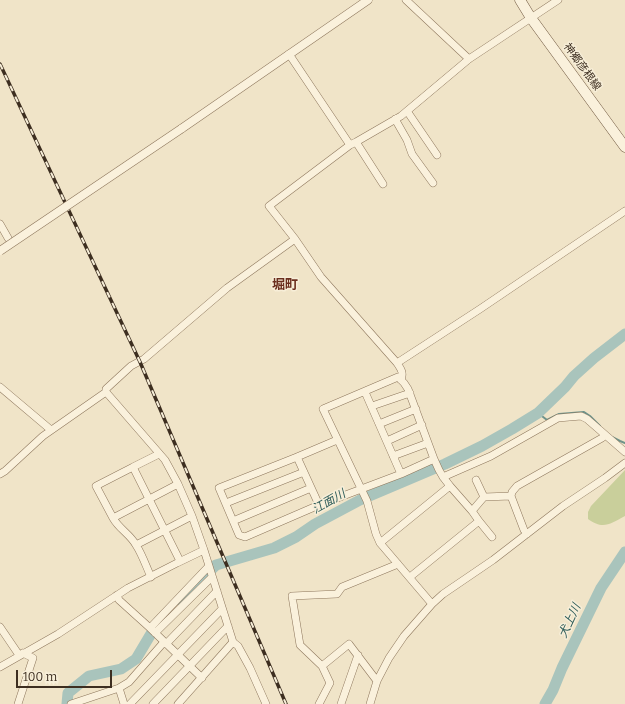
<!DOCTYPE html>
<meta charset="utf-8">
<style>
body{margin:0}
#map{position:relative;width:625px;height:704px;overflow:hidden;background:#f0e4c8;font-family:Bitter,serif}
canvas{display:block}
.scale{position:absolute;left:16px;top:670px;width:96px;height:18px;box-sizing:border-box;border:2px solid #3d2e20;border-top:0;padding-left:5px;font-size:12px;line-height:14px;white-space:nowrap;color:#3d2e20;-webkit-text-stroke:3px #f7eed8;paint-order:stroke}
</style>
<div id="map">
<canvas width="625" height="704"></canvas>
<div class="scale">100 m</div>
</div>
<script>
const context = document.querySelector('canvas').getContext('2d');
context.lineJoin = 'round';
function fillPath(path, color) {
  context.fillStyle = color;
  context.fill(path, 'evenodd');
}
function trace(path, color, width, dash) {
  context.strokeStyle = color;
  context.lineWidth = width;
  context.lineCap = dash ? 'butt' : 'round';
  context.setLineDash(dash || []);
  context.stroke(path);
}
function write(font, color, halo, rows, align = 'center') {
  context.font = font + ' Bitter,"Noto Sans JP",serif';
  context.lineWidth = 3;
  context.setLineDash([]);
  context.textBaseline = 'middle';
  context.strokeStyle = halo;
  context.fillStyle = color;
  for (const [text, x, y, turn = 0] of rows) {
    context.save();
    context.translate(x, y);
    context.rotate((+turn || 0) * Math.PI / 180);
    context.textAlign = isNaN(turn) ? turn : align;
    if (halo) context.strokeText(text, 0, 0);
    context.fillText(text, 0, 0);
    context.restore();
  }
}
const green = new Path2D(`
 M625 470V516C610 524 603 530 588 519V512L591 506Z`);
const stream = new Path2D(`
 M538 413 547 420 559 414 584 412 590 416 600 426
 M612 437 620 441 625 443`);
const river = new Path2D(`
 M180 600 216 565 274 548 296 537 315 524 360 500 445 464 482 446 512 429 538 413 565 387 574 376 594 358 625 334
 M67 704 68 693 89 676 121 669 136 659 158 622
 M545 704 553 690 562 668 601 588 625 552`);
const minor = new Path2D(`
 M406 0 469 59
 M289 54 350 145 269 206 295 239 321 277 397 363C401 369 404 373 401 380
 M407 111 437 155
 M395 119 407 140 412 154 433 183
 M356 142 383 184
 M350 145 356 142 401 116 469 59 558 0
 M0 224 8 238
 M397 363 480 309 625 211
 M0 387 51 430
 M106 392 165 460 178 484 192 516 204 550 233 642
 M365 392 401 474
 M372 406 410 393
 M379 424 416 409
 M387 441 422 425
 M393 456 428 443
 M297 457 219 488 239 535 245 537 319 505 401 474 434 459
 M133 467 159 454
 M0 474 5 471 43 436 106 392V389L131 366 144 359 227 288 295 239
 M443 477 491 456 558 418 581 416 587 419 625 452
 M476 480 484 497
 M226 503 304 472
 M319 505 297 457 337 440
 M113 518 96 486 133 467 180 561
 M233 521 311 488
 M479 521 492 537
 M527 534 524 530 511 496 512 492 517 486 602 438 605 435
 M380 543 376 534 367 501 323 409 398 377 404 383 408 389 434 459 439 470 443 477 450 486 472 511 484 497 511 496
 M136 545 192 516
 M151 577C146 566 142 554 136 545 130 534 119 529 113 518L178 484
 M410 577 479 521 472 511
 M117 595 119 600 150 628 202 678
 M432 604 380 543 450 486
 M0 627 19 655
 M150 628 209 566
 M155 633 212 577
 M166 644 217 591
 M322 666 300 645 292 596 337 594 342 587 398 564
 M0 667 58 634 128 588 177 563 204 550
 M119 688 124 704
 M18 704 33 658 23 653
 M71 704 119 688 129 682 164 642
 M130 704 222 609
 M153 704 228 626
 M178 704 233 642 238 646 250 668 266 704
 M319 704 330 683 322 666 349 644 377 681
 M341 704 358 655
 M370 704 377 681 389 658 404 636 432 604 443 594 493 560 563 506 605 478 625 463`);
const tertiary = new Path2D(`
 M181 129 368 0`);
const secondary = new Path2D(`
 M520 0 531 18 625 147`);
const rail = new Path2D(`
 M0 64 140 362 286 704`);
const tertiaryBridge = new Path2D(`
 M0 251 181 129`);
const streetNames = [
 ["神郷彦根線",582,67,54]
];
const waterNames = [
 ["江面川",329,502,-29],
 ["犬上川",570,621,-65]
];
const quarterNames = [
 ["堀町",285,285]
];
fillPath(green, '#c9cf9b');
trace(stream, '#6f938a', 2);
trace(river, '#a9c4bc', 11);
trace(minor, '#8d765c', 8);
trace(tertiary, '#8d765c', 9);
trace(secondary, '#6f573f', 11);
trace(minor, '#faf1dc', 7);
trace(tertiary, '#faf1dc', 8);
trace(secondary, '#faf1dc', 10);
trace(rail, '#3d2e20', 3.5);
trace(rail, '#f7eed8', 2, [6]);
trace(tertiaryBridge, '#8d765c', 9, []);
trace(tertiaryBridge, '#faf1dc', 8);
write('11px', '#3d2e20', '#f7eed8', streetNames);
write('italic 12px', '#2f5d5a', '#f7eed8', waterNames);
write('bold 13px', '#6b2e1e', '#f7eed8', quarterNames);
</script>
